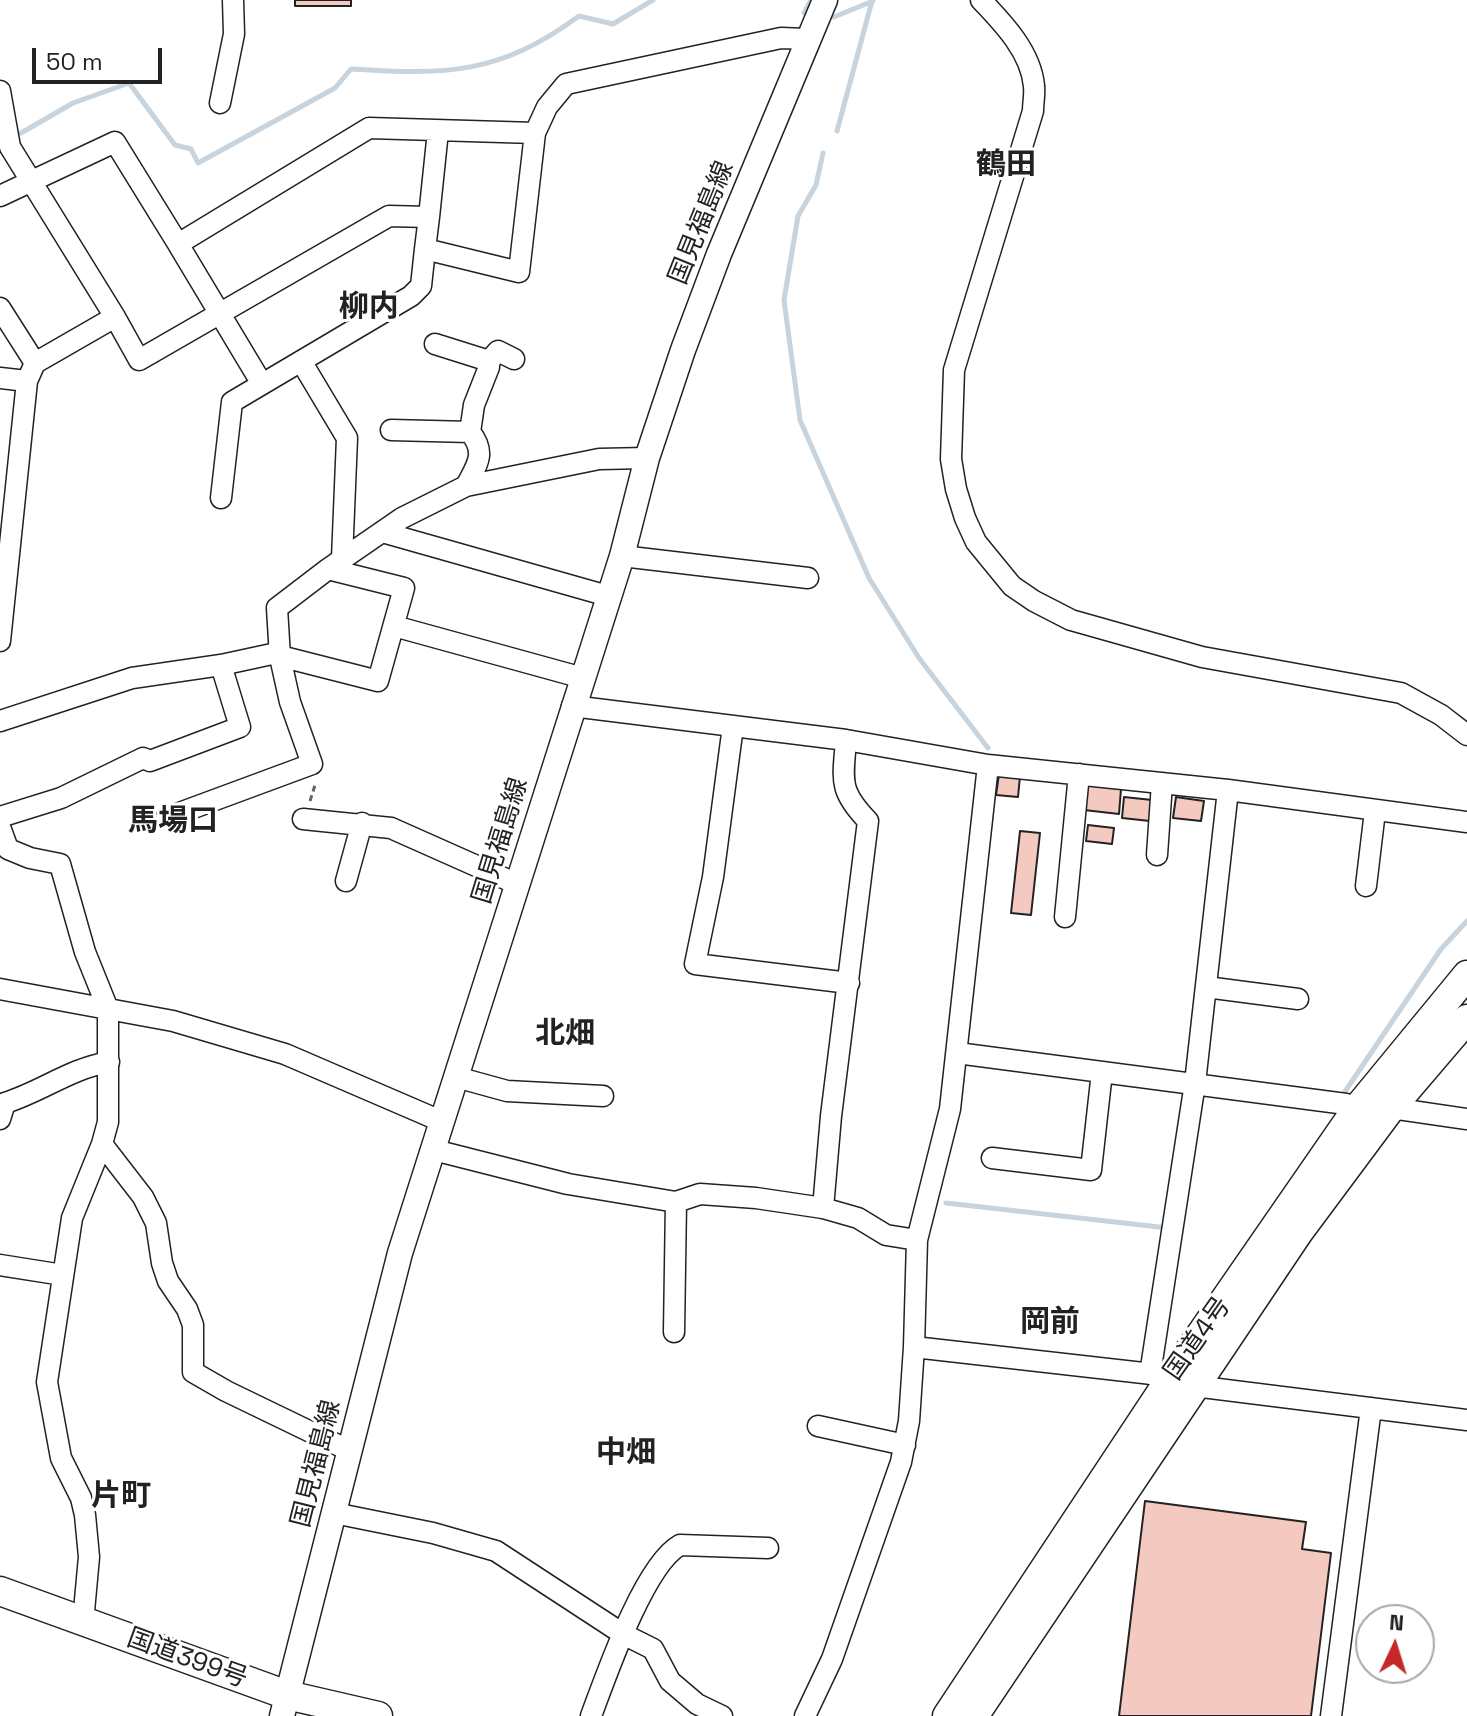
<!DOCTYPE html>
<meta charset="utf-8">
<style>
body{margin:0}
#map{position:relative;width:1467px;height:1716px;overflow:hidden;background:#fff;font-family:"Space Grotesk",sans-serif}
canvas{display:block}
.north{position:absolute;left:1355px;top:1604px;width:80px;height:80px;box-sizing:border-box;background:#fff;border:2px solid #a7a7a7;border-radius:50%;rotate:4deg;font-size:22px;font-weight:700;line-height:32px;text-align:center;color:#222}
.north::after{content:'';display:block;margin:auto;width:28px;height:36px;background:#c62828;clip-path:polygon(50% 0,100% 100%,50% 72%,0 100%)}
.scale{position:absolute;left:32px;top:48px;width:130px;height:36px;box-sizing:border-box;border:4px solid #222;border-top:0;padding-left:10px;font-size:24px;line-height:28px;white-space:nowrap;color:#222;-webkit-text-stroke:6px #fff;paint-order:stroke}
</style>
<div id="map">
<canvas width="1467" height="1716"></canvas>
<div class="north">N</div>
<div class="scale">50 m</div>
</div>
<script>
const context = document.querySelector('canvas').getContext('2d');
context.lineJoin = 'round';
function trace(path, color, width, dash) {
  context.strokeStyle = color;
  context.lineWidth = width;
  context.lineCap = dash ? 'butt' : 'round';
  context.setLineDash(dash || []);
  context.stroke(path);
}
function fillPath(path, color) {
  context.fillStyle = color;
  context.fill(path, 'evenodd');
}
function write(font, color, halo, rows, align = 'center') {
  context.font = font + ' "Space Grotesk","Noto Sans JP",sans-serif';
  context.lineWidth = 6;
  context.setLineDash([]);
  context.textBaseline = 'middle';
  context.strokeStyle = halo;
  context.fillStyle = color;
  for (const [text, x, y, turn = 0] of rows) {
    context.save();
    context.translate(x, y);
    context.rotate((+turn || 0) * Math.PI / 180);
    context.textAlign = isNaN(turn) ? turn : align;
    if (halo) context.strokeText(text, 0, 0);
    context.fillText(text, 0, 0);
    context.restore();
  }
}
const stream = new Path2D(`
 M804 13 811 0
 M834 17 873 1
 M837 131 872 1
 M21 133 73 103 129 83 175 145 191 149 198 163 335 88 351 69C446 75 499 75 579 16L613 24 653 0
 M823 153 816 185 798 216 784 300 800 420 869 578 919 658 988 748
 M1340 1099 1441 949 1467 921
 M946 1203 1168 1228`);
const building = new Path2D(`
 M295 0H351V6H295Z
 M999 774 1020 776 1018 797 996 795Z
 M1086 785 1121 789 1119 814 1084 810Z
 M1124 797 1152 800 1150 821 1122 818Z
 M1176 797 1204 801 1201 821 1173 818Z
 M1088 825 1114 828 1112 844 1086 841Z
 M1020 831 1040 833 1031 915 1011 913Z
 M1145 1501 1306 1522 1302 1549 1331 1553 1311 1716H1119Z`);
const path = new Path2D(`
 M310 801 316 782`);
const minor = new Path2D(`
 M981 0C1003 23 1031 52 1034 86 1035 94 1033 103 1033 111L954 370 951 459 956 489 965 518 976 542 1012 586 1034 601 1071 620 1202 657 1401 693 1441 715 1467 735
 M0 91 10 147 115 317 139 360 389 216 429 217 425 249 519 272 535 133 547 107 566 84 781 38 807 39
 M220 103 234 34 233 0
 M0 196 115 142 178 244 369 128 535 133
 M429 217 438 131
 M178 244 262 384
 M0 308 35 363
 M435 344 489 361V367L474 405 470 432C487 453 477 465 466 486
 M301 361 347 438 342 559
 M489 361 498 351 514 359
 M0 378 27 381
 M391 430 470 432
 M221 498 232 402 411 296 421 286 425 249
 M382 532 608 596
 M622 556 808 578
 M394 626 583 678
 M0 641 27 381 35 363 115 317
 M221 665 272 654 378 681 404 588 328 569
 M572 706 846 740 988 765 1228 790 1467 822
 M0 721 132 678 221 665 240 727 150 761 143 758 61 798 0 817
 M733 726 713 877 695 964 849 983
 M166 818 312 764 290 702 280 657 277 608 328 569 402 518 466 486 599 459 647 458
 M303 819 391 828 517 884
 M0 827 8 849 30 858 60 864 85 952 108 1009V1122L102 1144 72 1218 47 1382 61 1458 81 1498 85 1515 89 1557 83 1622
 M1157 855 1162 783
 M346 881 362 823
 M1366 886 1375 811
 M1065 917 1079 774
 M1206 987 1298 999
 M0 989 173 1021 285 1054 443 1122
 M957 1053 1346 1104 1356 1110
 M456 1077 507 1091 603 1096
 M1391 1108 1467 1119
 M0 1119 5 1103C43 1091 69 1069 109 1062
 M102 1144 143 1197 156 1223 162 1263 168 1281 187 1309 193 1325V1372L226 1391 348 1450
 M434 1150 568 1184 676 1202 700 1194 756 1198 823 1208 858 1218 886 1235 917 1240
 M992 1158 1091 1170 1102 1072
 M823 1208 831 1116 868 821C838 790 843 780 846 740
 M0 1265 63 1275
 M674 1332 676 1202
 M914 1347 1161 1375
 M1150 1374 1195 1083 1228 790
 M1194 1386 1467 1420
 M818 1426 905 1445
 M334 1513 433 1533 496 1551 623 1634 653 1649 670 1681 697 1704 722 1716
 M591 1716C606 1676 644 1565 680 1545L768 1548
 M805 1716 832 1659 901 1462 909 1421 914 1347 917 1240 950 1109 988 765
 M1331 1716 1371 1408`);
const major = new Path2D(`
 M282 1716 400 1253 622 556 647 458 683 350 719 254 825 0`);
const highway = new Path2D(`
 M0 1591 287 1695 378 1716
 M947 1716 1172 1376 1356 1110 1467 975
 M974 1716 1298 1233 1391 1108 1467 1019`);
const streetNames = [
 ["国見福島線",702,223,-68],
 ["国見福島線",501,841,-73],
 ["国道4号",1198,1339,-55],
 ["国見福島線",317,1464,-76],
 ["国道399号",187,1659,20]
];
const quarterNames = [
 ["鶴田",1006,166],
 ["柳内",369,308],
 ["馬場口",173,822],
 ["北畑",565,1035],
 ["岡前",1050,1323],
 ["中畑",626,1454],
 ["片町",121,1497]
];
trace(stream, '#c7d3dd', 5);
fillPath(building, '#f3c9c0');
trace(building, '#222', 2);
trace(minor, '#222', 23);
trace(major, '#222', 27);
trace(highway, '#222', 31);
trace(path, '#646464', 3, [6, 4]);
trace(minor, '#fff', 20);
trace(major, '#fff', 24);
trace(highway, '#fff', 28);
write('26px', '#222', '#fff', streetNames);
write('bold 30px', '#222', '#fff', quarterNames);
</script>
